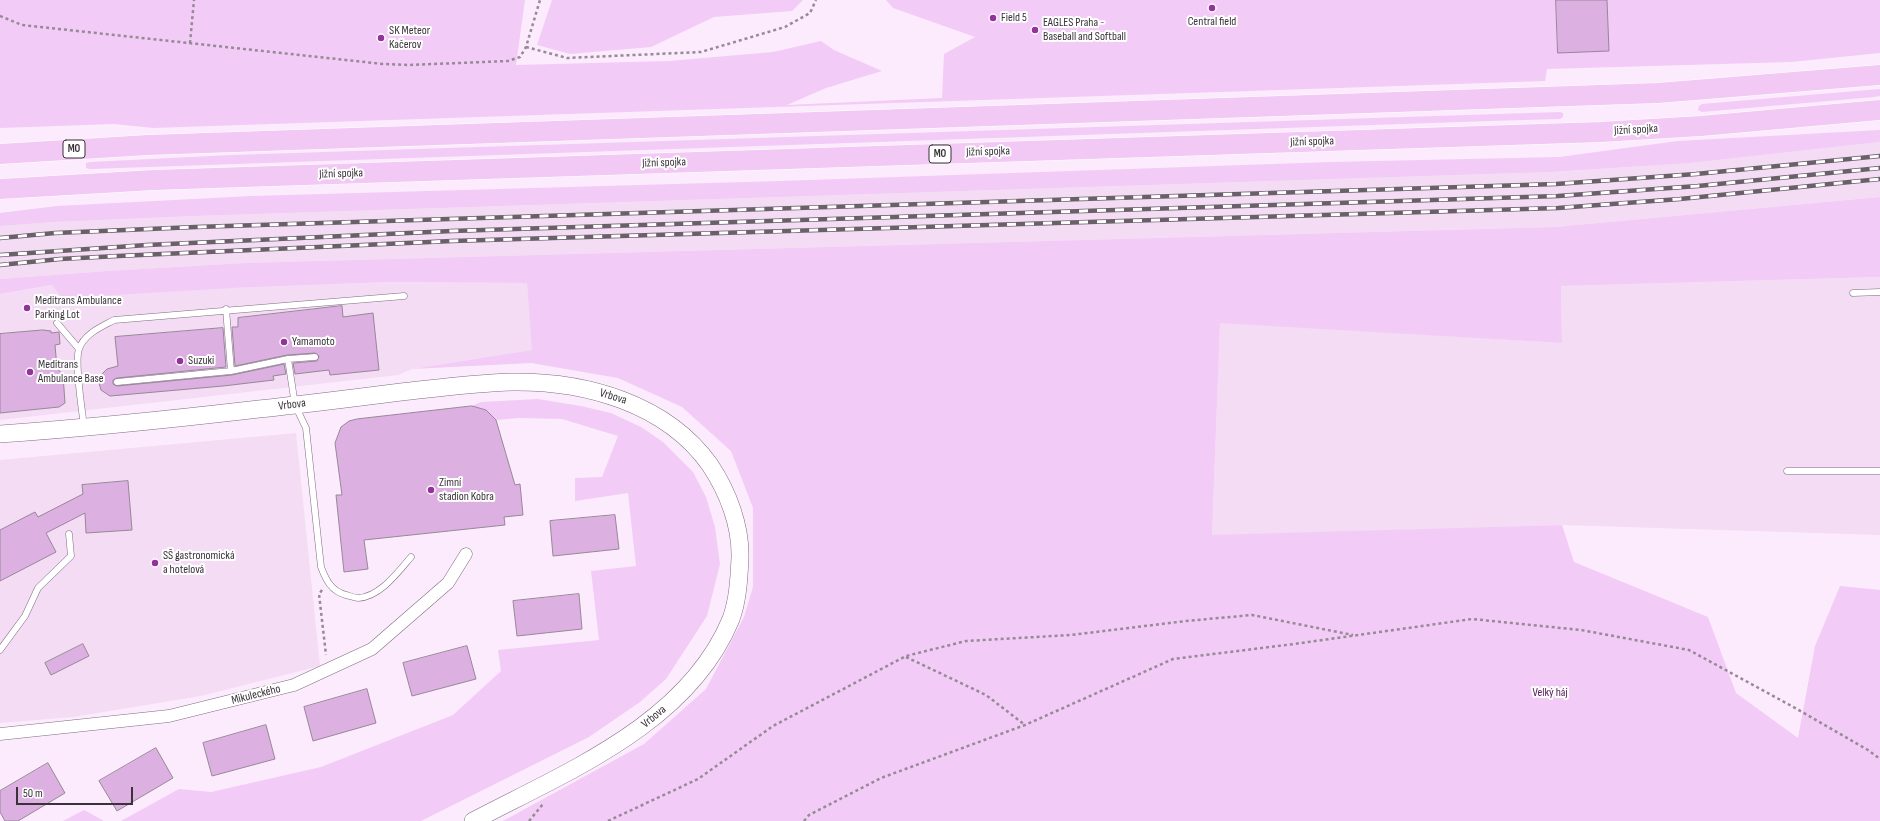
<!DOCTYPE html>
<meta charset="utf-8">
<style>
body{margin:0}
#map{position:relative;width:1880px;height:821px;overflow:hidden;background:#fcebfd;font-family:"Sofia Sans Condensed",sans-serif}
canvas{display:block}
.scale{position:absolute;left:16px;top:787px;width:117px;height:18px;box-sizing:border-box;border:2px solid #393239;border-top:0;padding-left:5px;font-size:12px;line-height:14px;white-space:nowrap;color:#393239;-webkit-text-stroke:3px #fefefe;paint-order:stroke}
</style>
<div id="map">
<canvas width="1880" height="821"></canvas>
<div class="scale">50 m</div>
</div>
<script>
const context = document.querySelector('canvas').getContext('2d');
context.lineJoin = 'round';
function fillPath(path, color) {
  context.fillStyle = color;
  context.fill(path, 'evenodd');
}
function trace(path, color, width, dash) {
  context.strokeStyle = color;
  context.lineWidth = width;
  context.lineCap = dash ? 'butt' : 'round';
  context.setLineDash(dash || []);
  context.stroke(path);
}
function write(font, color, halo, rows, align = 'center') {
  context.font = font + ' "Sofia Sans Condensed",sans-serif';
  context.lineWidth = 4;
  context.setLineDash([]);
  context.textBaseline = 'middle';
  context.strokeStyle = halo;
  context.fillStyle = color;
  for (const [text, x, y, turn = 0] of rows) {
    context.save();
    context.translate(x, y);
    context.rotate((+turn || 0) * Math.PI / 180);
    context.textAlign = isNaN(turn) ? turn : align;
    if (halo) context.strokeText(text, 0, 0);
    context.fillText(text, 0, 0);
    context.restore();
  }
}
const built = new Path2D(`
 M1880 142V197L1555 227 245 263 107 271 0 279V226L55 222 195 216 1551 172 1691 163Z
 M1880 277V535L1562 525 1212 536 1220 322 1562 343 1561 286Z
 M389 282 527 283 533 350 412 369 398 375 0 420V294L53 285 232 288Z
 M296 433 320 666 201 696 73 717 0 723V460Z`);
const green = new Path2D(`
 M0 0H525L516 65 669 61 773 52 821 41 834 50 882 71 826 88 787 105 942 98 944 54 975 37 893 8 886 0H1880V53L1791 62 1547 69 1545 81 153 128 114 124 0 128Z
 M552 0H803L792 11 714 17 651 47 570 54 537 45Z
 M1880 89V96L1874 97 1702 112 1698 110 1699 106 1702 104Z
 M1560 112 1563 113V117L1560 119 1489 121 90 169 86 168V163L90 162 232 155Z
 M1880 130V142L1691 163 1551 172 195 216 55 222 0 226V213L57 206 252 196 781 181 1331 162 1559 157 1678 141Z
 M1880 197V277L1561 286 1562 343 1220 323 1212 535 1562 525 1574 562 1708 617 1736 693 1798 738 1815 646 1840 586 1880 590V821H503L644 744 706 689 744 617 753 587V508L731 451 682 407 618 378 531 363 412 369 532 350 527 283 389 282 232 288 63 298 52 285 0 294V279L107 271 245 263 1555 227Z
 M538 399 581 406 611 413 641 427 663 442 693 472 706 497 715 527 720 564 707 616 666 679 640 702 589 737 421 821H121L179 789 211 792 321 767 453 715 501 671 498 650 599 640 591 571 636 566 628 493 575 501V478L602 477 618 436 562 419 519 418 496 420 486 410 472 406 481 402Z
 M84 810 104 821H63Z`);
const building = new Path2D(`
 M1556 0H1607L1609 51 1558 53Z
 M342 306 343 317 373 313 379 370 330 375 329 370 295 374 293 363 317 361 319 356 315 353 287 355 235 366 232 327H238V318Z
 M223 328 226 367 117 378 113 380V384L117 386 232 375 284 364 286 374 273 376 274 380 223 386 110 396 101 390 99 383 101 375 107 369 118 366 115 337Z
 M43 330 51 331V333L59 332 60 344 55 345 57 368 63 375 65 403 59 407 0 413V334Z
 M472 406 486 410 496 420 515 485 520 484 523 515 504 517 505 525 364 540 368 569 344 572 336 495H342L335 443 341 427 349 421 357 419Z
 M128 481 132 530 86 533 85 513 46 533 56 552 0 581V530L35 512 38 517 83 494 82 485Z
 M615 515 619 549 553 556 550 521Z
 M579 594 582 629 517 636 513 601Z
 M83 644 89 656 51 675 45 663Z
 M467 646 476 679 412 696 403 663Z
 M367 689 376 723 313 741 304 707Z
 M266 725 275 759 212 776 203 743Z
 M156 748 173 778 117 811 99 781Z
 M48 763 65 793 18 821H5L0 812V791Z`);
const path = new Path2D(`
 M0 16 22 25 383 64 409 65 508 61 520 57 526 47 540 0
 M190 43 194 0
 M526 47 567 58 701 52 785 27 810 13 816 0
 M322 590 319 594 326 655
 M906 657 986 695 1025 725
 M529 821 543 804
 M608 821 698 779 773 726 906 656 966 641 1071 635 1186 621 1252 615 1353 635
 M804 821 809 815 881 778 1025 725 1173 659 1294 644 1472 619 1581 630 1689 650 1797 709 1868 750 1880 759`);
const service = new Path2D(`
 M1853 293 1880 292
 M226 309 231 371
 M57 323 79 349
 M288 359 295 405 306 428 321 567C326 580 331 591 346 595 350 596 355 598 358 598 380 597 398 572 411 557
 M117 382 231 371 288 359 315 357
 M84 426C82 412 75 360 79 349 84 334 101 327 114 320L404 296
 M1787 471H1880
 M0 650 25 616 38 588 71 556 69 534`);
const minor = new Path2D(`
 M0 734 169 716 294 685 372 649 448 583 466 554`);
const secondary = new Path2D(`
 M0 434C87 428 173 419 259 409 307 404 354 398 401 392 438 388 475 383 512 382 585 381 666 403 710 465 728 492 741 526 740 558 739 578 738 600 731 619 688 724 566 772 473 821`);
const trunk = new Path2D(`
 M0 154 148 145 1658 93 1880 75
 M0 189 154 180 1601 132 1701 126 1880 110`);
const rail = new Path2D(`
 M0 238 55 233 196 227 1556 184 1696 174 1880 156
 M0 255 147 245 452 231 1558 196 1698 186 1880 168
 M0 265 60 259 118 256 452 241 1558 208 1680 199 1880 179`);
const markers = [
 [1212,8,4,"#92339c"],
 [993,18,4,"#92339c"],
 [1035,30,4,"#92339c"],
 [381,38,4,"#92339c"],
 [27,308,4,"#92339c"],
 [284,342,4,"#92339c"],
 [180,361,4,"#92339c"],
 [30,372,4,"#92339c"],
 [431,490,4,"#92339c"],
 [155,563,4,"#92339c"]
];
const shields = [
 [74,149,22],
 [940,154,22]
];
const shieldNames = [
 ["MO",74,149],
 ["MO",940,154]
];
const poiNames = [
 ["Field 5",1001,18],
 ["Central field",1212,22,"center"],
 ["EAGLES Praha -",1043,23],
 ["Baseball and Softball",1043,37],
 ["SK Meteor",389,31],
 ["Kačerov",389,45],
 ["Meditrans Ambulance",35,301],
 ["Parking Lot",35,315],
 ["Yamamoto",292,342],
 ["Suzuki",188,361],
 ["Meditrans",38,365],
 ["Ambulance Base",38,379],
 ["Zimní",439,483],
 ["stadion Kobra",439,497],
 ["SŠ gastronomická",163,556],
 ["a hotelová",163,570]
];
const streetNames = [
 ["Jižní spojka",1636,130,-3],
 ["Jižní spojka",1312,142,-2],
 ["Jižní spojka",988,152,-2],
 ["Jižní spojka",664,163,-2],
 ["Jižní spojka",341,174,-2],
 ["Vrbova",613,397,17],
 ["Vrbova",292,405,-7],
 ["Mikuleckého",256,695,-14],
 ["Vrbova",654,717,-40]
];
const parkNames = [
 ["Velký háj",1550,693]
];
fillPath(built, '#f3dcf4');
fillPath(green, '#f2cbf6');
fillPath(building, '#dcb0e0');
trace(building, '#978798', 1);
trace(service, '#7e6e7f', 7);
trace(minor, '#7e6e7f', 13);
trace(secondary, '#7e6e7f', 18);
trace(trunk, '#fff', 21);
trace(path, '#968a96', 2.5, [3, 3]);
trace(service, '#fff', 6);
trace(minor, '#fff', 12);
trace(secondary, '#fff', 17);
trace(trunk, '#f2c8f4', 20);
trace(rail, '#696069', 4.5);
trace(rail, '#fefefe', 3, [9]);
for (const [x, y, r, color] of markers) {
  const dot = new Path2D();
  dot.arc(x, y, r, 0, 2 * Math.PI);
  context.fillStyle = color;
  context.fill(dot);
  trace(dot, '#fefefe', 1.5);
}
for (const [x, y, w] of shields) {
  const box = new Path2D();
  box.roundRect(x - w / 2, y - 9, w, 18, 3);
  context.fillStyle = '#fefefe';
  context.fill(box);
  trace(box, '#393239', 1);
}
write('bold 11px', '#393239', null, shieldNames);
write('12px', '#393239', '#fefefe', poiNames, 'left');
write('12px', '#393239', '#fefefe', streetNames);
write('12px', '#54205a', '#fefefe', parkNames);
</script>
